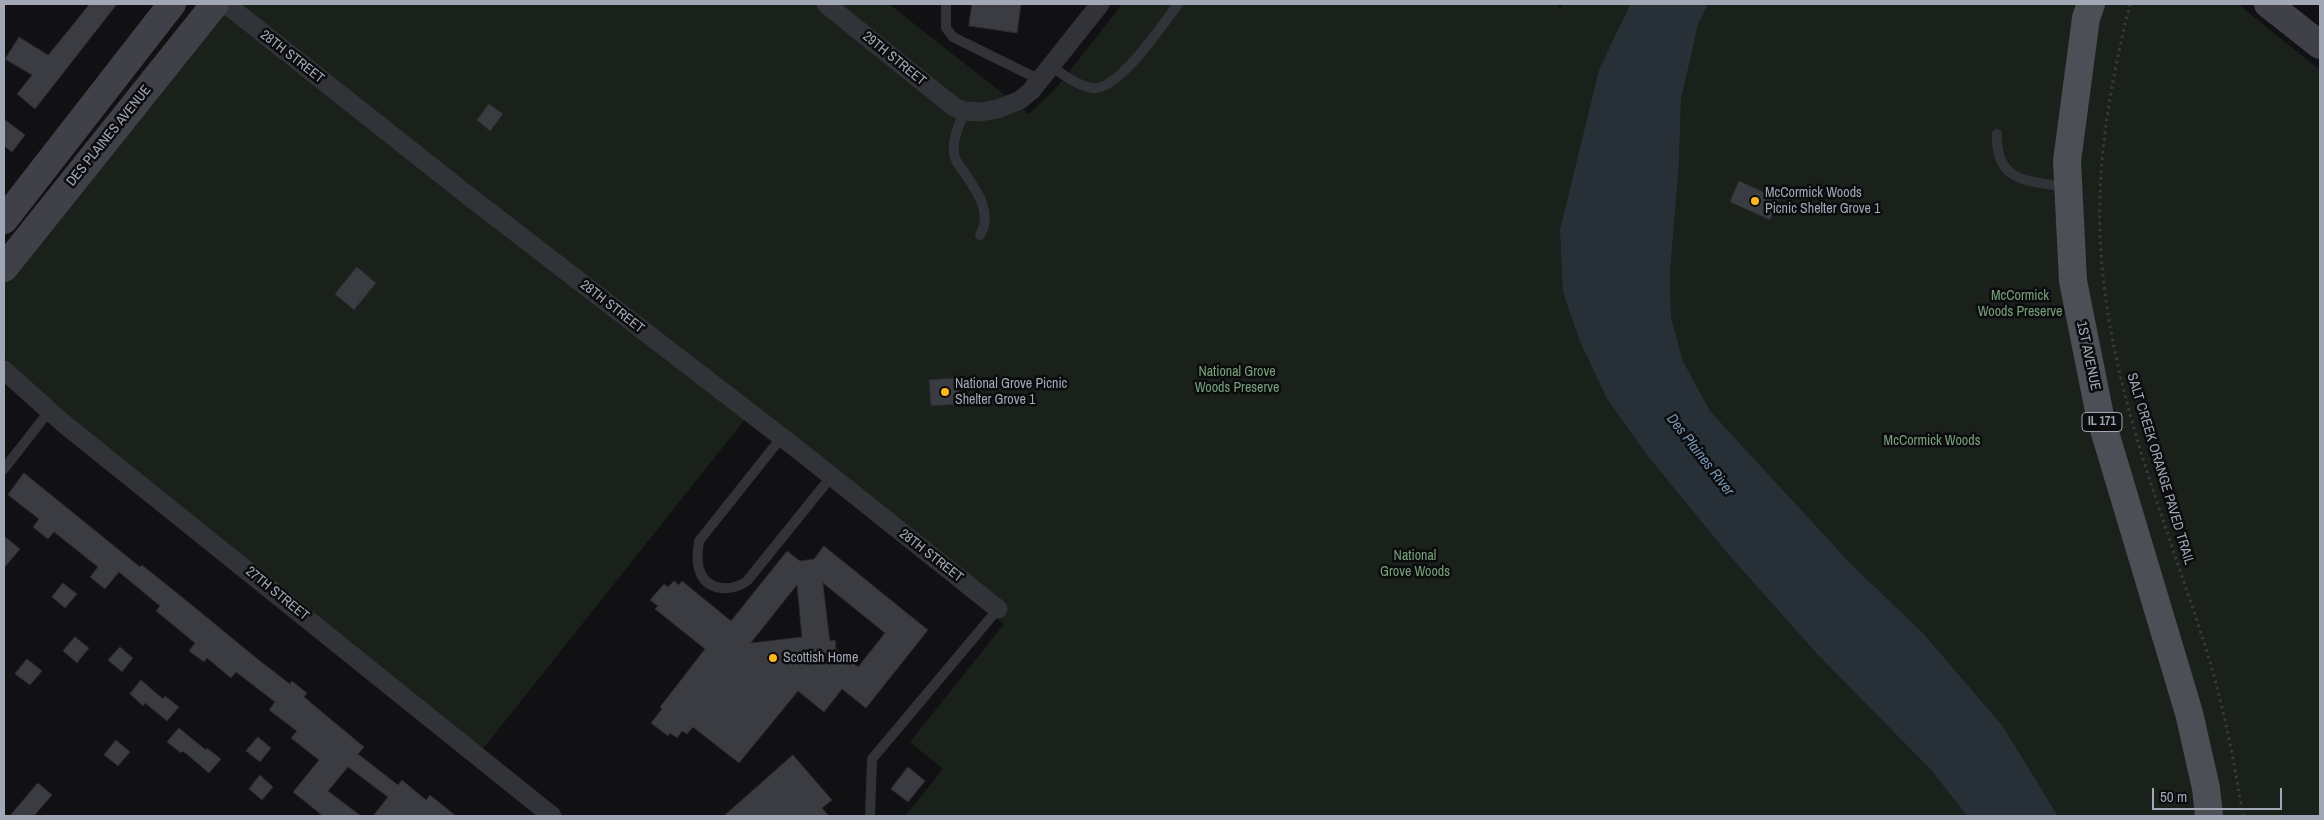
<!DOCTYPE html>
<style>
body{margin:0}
#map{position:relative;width:2324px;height:820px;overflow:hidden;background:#111113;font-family:"Archivo Narrow",sans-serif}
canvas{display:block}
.frame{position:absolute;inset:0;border:5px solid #a1a7b5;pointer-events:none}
.scale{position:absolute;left:2152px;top:788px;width:130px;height:22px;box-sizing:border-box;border:2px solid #a1a7b5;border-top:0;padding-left:6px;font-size:15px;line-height:18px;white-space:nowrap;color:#a1a7b5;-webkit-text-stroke:4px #0c0c0e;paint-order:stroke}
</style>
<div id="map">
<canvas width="2324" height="820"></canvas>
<div class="frame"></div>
<div class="scale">50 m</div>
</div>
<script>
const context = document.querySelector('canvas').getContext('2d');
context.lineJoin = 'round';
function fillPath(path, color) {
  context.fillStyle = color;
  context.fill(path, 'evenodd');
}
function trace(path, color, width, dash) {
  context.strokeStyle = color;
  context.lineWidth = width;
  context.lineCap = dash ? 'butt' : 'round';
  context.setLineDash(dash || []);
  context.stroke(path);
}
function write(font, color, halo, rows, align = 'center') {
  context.font = font + ' "Archivo Narrow",sans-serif';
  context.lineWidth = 5;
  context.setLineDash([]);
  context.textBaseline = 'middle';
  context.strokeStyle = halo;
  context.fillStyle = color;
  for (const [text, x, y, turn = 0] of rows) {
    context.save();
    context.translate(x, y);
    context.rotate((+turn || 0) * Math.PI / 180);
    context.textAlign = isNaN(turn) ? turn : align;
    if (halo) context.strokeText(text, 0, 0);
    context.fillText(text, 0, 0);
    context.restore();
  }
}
const green = new Path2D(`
 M226 4H889L1029 114 1058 86 1122 4H1555L1561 9 1564 4H1630L1620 24 1650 459 1728 554 1817 654 1931 770 1967 816H905L943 769 910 742 1004 624 746 418 482 750 70 420 4 358V283Z
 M1708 4H2238L2320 70V816H2058L2002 725 1923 633 1852 565 1710 411 1683 361 1671 317 1670 273 1679 165 1681 100 1698 25Z`);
const water = new Path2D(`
 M1630 4H1708L1698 25 1681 100 1679 165 1670 273 1671 317 1683 361 1710 411 1852 565 1923 633 2002 725 2058 816H1967L1931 770 1817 654 1728 554 1650 459 1607 399 1579 339 1563 292 1560 230 1599 70Z`);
const building = new Path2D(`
 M90 4H117L35 109 17 94 32 75 5 59 19 37 48 55Z
 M972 4H1021L1017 33 969 26Z
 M489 104 503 114 490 131 477 120Z
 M4 119 25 135 12 152 4 146Z
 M1739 181 1779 199 1770 220 1730 202Z
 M357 267 376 283 354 310 335 294Z
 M958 378 960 404 931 406 929 380Z
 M24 473 140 567 142 565 188 602 260 661 290 684 292 681 307 693 304 697 364 747 358 754 398 785 402 780 426 800 430 795 456 816H373L388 797 348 767 328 791 361 816H323L293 792 319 760 291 738 297 731 269 710 275 702 236 672 231 678 207 658 204 662 189 651 195 643 156 611 160 606 119 572 105 589 90 577 98 567 54 532 48 539 33 527 39 519 8 495Z
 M4 536 20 549 4 568Z
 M824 546 928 630 866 708 842 689 824 712 798 691 739 763 693 727 687 734 682 731 677 738 670 733 668 736 651 723 662 709 660 707 705 649 655 609 658 606 650 600 664 584 668 587 674 581 679 585 682 581 731 621 787 551 800 561 814 559ZM823 583 885 633 858 667 836 649 835 640 830 641ZM797 585 802 637 751 643Z
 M63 583 77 594 65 608 52 597Z
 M75 637 89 648 77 663 63 651Z
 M120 647 133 658 122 672 108 660Z
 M27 659 42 671 30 685 15 674Z
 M141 680 163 699 165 696 179 707 167 721 145 703 143 706 130 694Z
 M179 728 206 750 207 748 221 759 209 773 183 751 181 753 167 742Z
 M258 737 271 748 260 762 246 751Z
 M116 740 130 752 118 766 104 755Z
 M793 755 832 800 822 808 829 816H724Z
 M908 767 925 781 908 802 891 789Z
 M260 775 273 787 262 800 249 789Z
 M38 783 52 795 34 816H10Z`);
const path = new Path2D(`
 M2130 4C2110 84 2095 169 2101 253 2111 393 2164 516 2206 649 2223 703 2234 760 2243 816`);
const lane = new Path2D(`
 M946 4V28L953 37 1040 80
 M1051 66C1062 74 1078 86 1092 88 1118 92 1163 24 1178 4
 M964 111C960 124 952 139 954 152 954 160 960 166 964 172 977 191 993 213 980 235
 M1997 134C1995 183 2029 181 2067 187
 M781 438 699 541C698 549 696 560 699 569 706 592 731 592 747 581L831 477
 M4 469 50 410
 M870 816 872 759 998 609`);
const street = new Path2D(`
 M226 4 466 194 801 452 998 609
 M826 4 954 107 964 111 981 112 998 109 1020 100 1031 91 1100 4
 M4 370 63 423 552 816`);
const secondary = new Path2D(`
 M2268 4 2320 45
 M4 220 172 4
 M4 268 215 4`);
const primary = new Path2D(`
 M2091 4 2086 18 2067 161 2073 281 2100 416 2189 713 2206 788 2209 816`);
const markers = [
 [1755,201,5,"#ffb71d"],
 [945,392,5,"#ffb71d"],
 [773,658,5,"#ffb71d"]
];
const shields = [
 [2102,422,40]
];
const shieldNames = [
 ["IL 171",2102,422]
];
const streetNames = [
 ["28TH STREET",292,57,38],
 ["29TH STREET",894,59,39],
 ["DES PLAINES AVENUE",109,136,-51],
 ["28TH STREET",612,307,38],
 ["1ST AVENUE",2088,356,78],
 ["SALT CREEK ORANGE PAVED TRAIL",2160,469,73],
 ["28TH STREET",931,556,38],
 ["27TH STREET",277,594,39]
];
const poiNames = [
 ["McCormick Woods",1765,193],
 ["Picnic Shelter Grove 1",1765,209],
 ["National Grove Picnic",955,384],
 ["Shelter Grove 1",955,400],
 ["Scottish Home",783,658]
];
const parkNames = [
 ["McCormick",2020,296],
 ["Woods Preserve",2020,312],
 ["National Grove",1237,372],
 ["Woods Preserve",1237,388],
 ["McCormick Woods",1932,441],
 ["National",1415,556],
 ["Grove Woods",1415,572]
];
const waterNames = [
 ["Des Plaines River",1700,455,52]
];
fillPath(green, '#19211a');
fillPath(water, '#272f37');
fillPath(building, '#3a3c41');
trace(building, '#2b2b2f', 1);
trace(path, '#383a3f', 3, [2.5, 4]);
trace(lane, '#323338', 10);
trace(street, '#323338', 19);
trace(secondary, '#404148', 28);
trace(primary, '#4d4f57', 28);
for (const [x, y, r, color] of markers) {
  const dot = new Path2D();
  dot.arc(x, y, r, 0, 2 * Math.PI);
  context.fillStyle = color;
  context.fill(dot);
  trace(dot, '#0c0c0e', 2);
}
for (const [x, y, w] of shields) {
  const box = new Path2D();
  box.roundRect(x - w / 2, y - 9.5, w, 19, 4);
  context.fillStyle = '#0c0c0e';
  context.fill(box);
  trace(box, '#a1a7b5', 1);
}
write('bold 12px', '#a1a7b5', null, shieldNames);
write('14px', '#a1a7b5', '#0c0c0e', streetNames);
write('14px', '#a1a7b5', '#0c0c0e', poiNames, 'left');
write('14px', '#76a17a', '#0c0c0e', parkNames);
write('italic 15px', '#7495b3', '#0c0c0e', waterNames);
</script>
